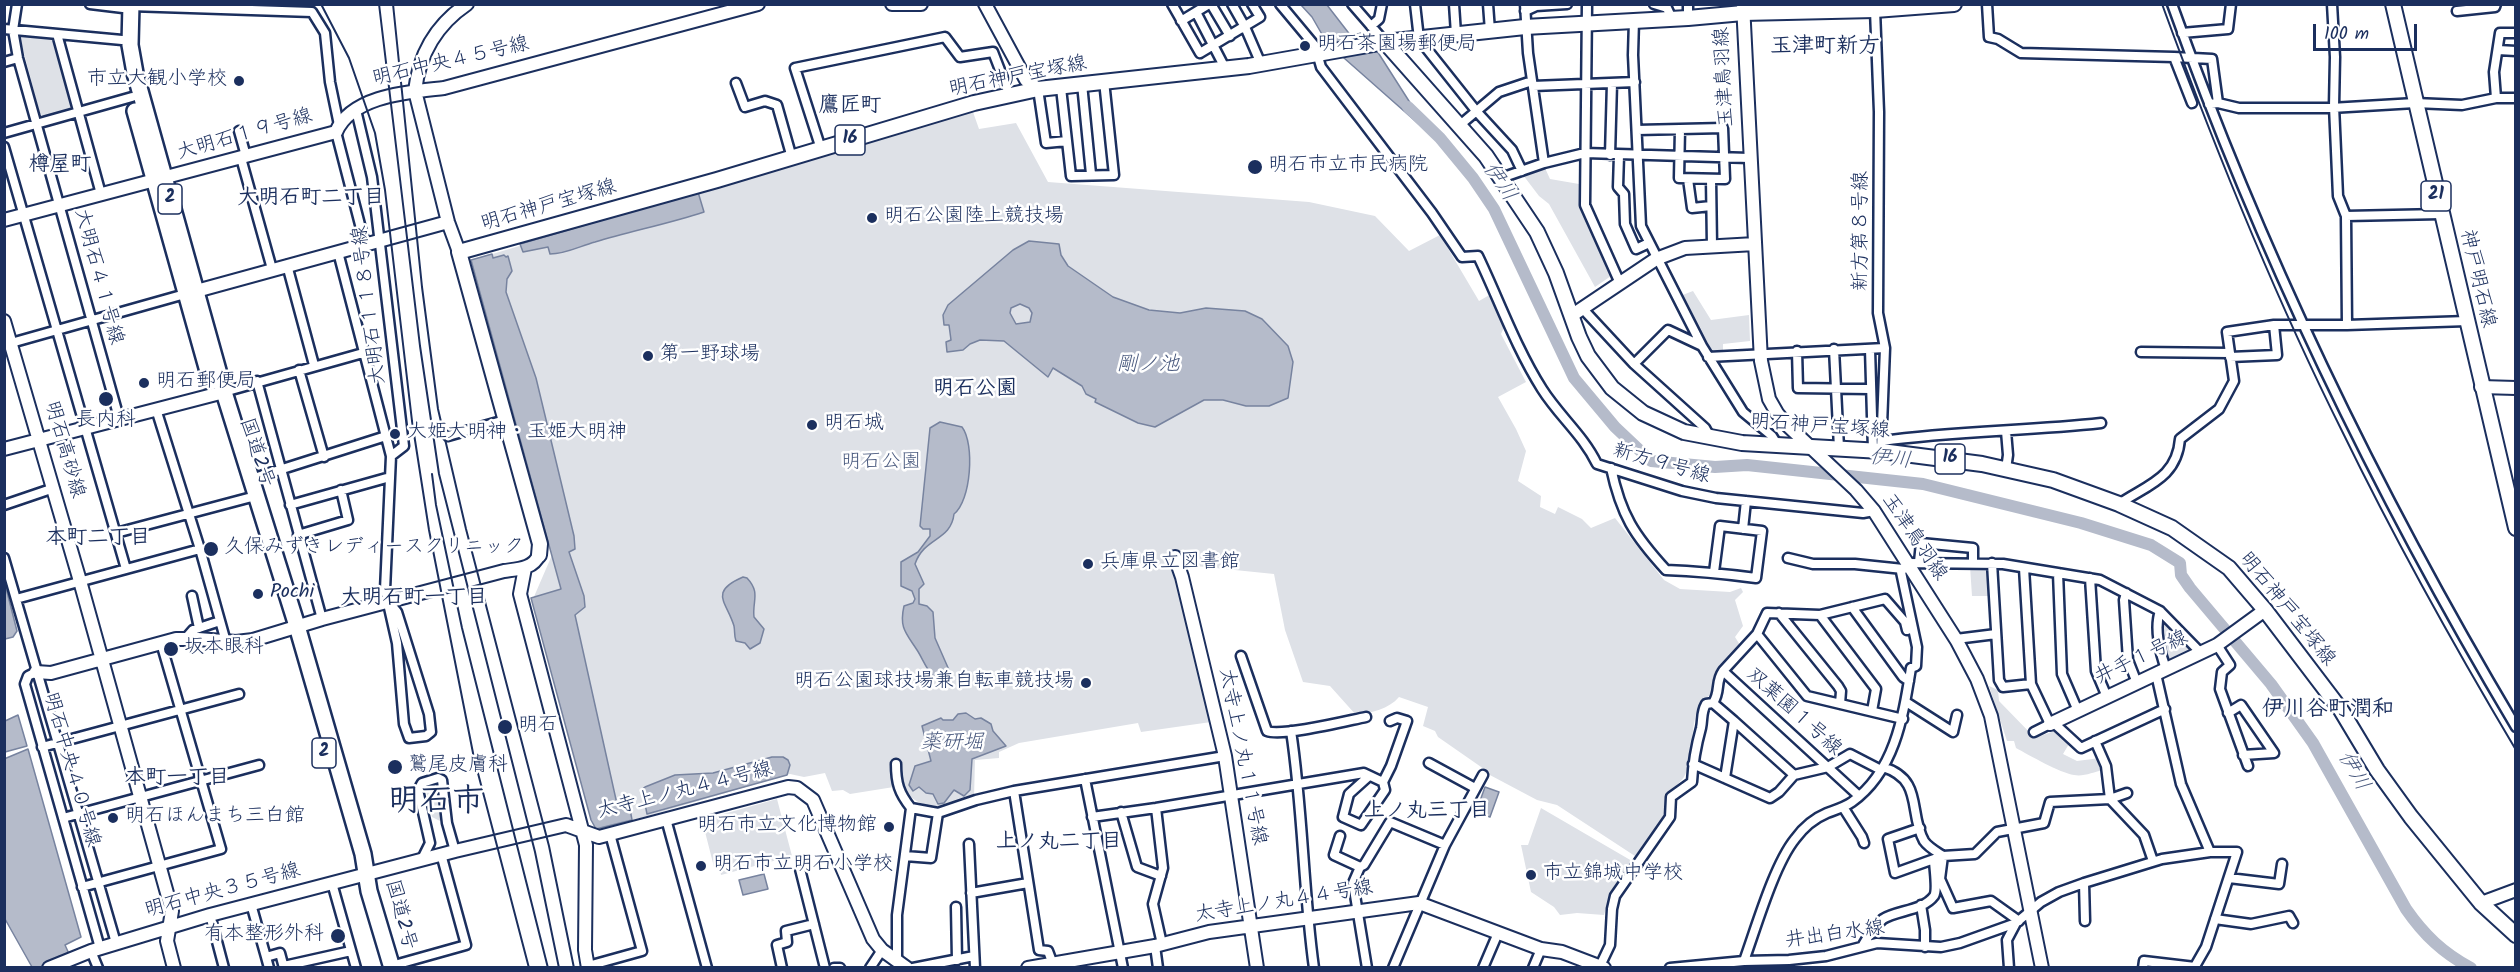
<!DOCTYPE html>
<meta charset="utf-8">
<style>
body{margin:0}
#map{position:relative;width:2520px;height:972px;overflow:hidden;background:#fff;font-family:Kalam,sans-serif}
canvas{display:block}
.frame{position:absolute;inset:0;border:6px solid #1b2f5e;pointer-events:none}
.scale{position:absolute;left:2313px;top:24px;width:104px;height:27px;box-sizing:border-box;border:3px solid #1b2f5e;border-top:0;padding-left:8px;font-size:18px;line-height:21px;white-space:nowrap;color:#1b2f5e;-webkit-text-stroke:4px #fff;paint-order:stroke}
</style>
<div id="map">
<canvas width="2520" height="972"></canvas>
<div class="frame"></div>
<div class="scale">100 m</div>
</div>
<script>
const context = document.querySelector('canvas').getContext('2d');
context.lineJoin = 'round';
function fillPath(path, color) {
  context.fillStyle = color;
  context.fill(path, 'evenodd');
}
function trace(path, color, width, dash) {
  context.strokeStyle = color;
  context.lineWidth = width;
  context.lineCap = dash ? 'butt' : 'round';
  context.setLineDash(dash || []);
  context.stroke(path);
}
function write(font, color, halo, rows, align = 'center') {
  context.font = font + ' Kalam,"Klee One",sans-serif';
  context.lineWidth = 5;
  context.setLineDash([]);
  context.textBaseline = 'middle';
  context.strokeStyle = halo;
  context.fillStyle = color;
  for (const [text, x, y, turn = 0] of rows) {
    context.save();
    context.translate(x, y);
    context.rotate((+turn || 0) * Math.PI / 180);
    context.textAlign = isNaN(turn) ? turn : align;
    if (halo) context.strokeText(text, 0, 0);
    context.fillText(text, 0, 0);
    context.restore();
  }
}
const green = new Path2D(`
 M23 36 55 38 74 109 44 116 40 114 20 38Z
 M973 112 979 129 1016 123 1048 182 1309 202 1375 216 1409 251 1440 235 1479 301 1493 293 1506 323 1501 334 1526 382 1498 397 1516 429 1526 451 1518 481 1541 496 1540 507 1555 514 1558 507 1582 519 1591 528 1615 518 1664 580 1680 589 1730 592 1741 588 1743 592 1735 600 1743 626 1735 637 1740 645 1714 675C1716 703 1704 691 1697 711 1691 728 1692 763 1684 777 1680 783 1672 789 1667 794L1666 817 1638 858 1557 805 1537 800 1488 774 1484 769 1438 737 1435 731 1423 726 1428 707 1399 697C1389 709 1371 713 1356 715L1330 686 1303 682 1285 630 1274 574 1186 565 1176 568 1211 722 1141 732 1138 723 1019 743 999 752V758L975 760 974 798C943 807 924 815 900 786L850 794 843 790 832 791 825 773 804 777 790 774 596 831 533 599 552 555 472 260Z
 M1545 168 1550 179 1579 184 1580 204 1611 276 1595 287 1549 204 1539 196 1523 175Z
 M1693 291 1711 320 1749 315 1750 341 1723 344V351L1710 352 1680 296Z
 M1970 566 1989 567 1991 596H1972Z
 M2164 622 2193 650 2170 662 2165 645Z
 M1989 686 1998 690 1999 701 2035 738 2057 730 2069 744 2063 754 2077 761 2100 758 2103 770C2094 772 2083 777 2074 775 2060 773 2029 755 2016 748L2014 741H2007Z
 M433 785 437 786 442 798V818L440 821 432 817 426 791 428 787Z
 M777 799 792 856 721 875 719 866 714 867 702 820Z
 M1541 808 1632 861 1610 893 1604 915 1577 913 1560 915 1554 907 1531 892 1521 845H1528Z`);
const water = new Path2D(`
 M1301 5H1327L1351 36 1361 33 1379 54 1430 134 1327 43 1312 17Z
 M698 192 704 212C668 224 631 231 595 242 580 246 566 254 550 254L548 247 523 252 520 244Z
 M1029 241 1059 244 1061 255 1068 266 1113 297 1149 310 1180 313 1206 308 1245 311 1262 319 1288 346 1293 362 1288 398 1269 406H1246L1223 400H1204L1155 427 1138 423 1095 402 1096 399 1086 394 1082 386 1053 368 1048 377 1004 341 980 340 970 344 963 350 947 352 946 342 951 340 949 325H944L943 315 948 305 1013 250ZM1020 304 1029 308 1032 313 1030 322 1016 324 1010 313 1011 308Z
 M492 254 493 258 504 255 506 257 508 256 512 271 507 279 506 292 536 378 574 536 575 549 569 552 584 596 585 607 575 615 617 804 629 803 632 820 596 829 591 820 531 598 561 589 471 260Z
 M940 422 962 427C975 444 971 501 954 514 951 541 924 537 915 564L924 584 919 589V604L927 606 933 612 935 638 949 670 942 679 935 678C926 670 923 659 917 650 906 633 899 628 904 606L913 603 915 599 912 591 901 586V562L918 552 930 536V529H923L920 526 930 428Z
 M743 577 747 578C761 593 752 601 754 617L764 629 760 643 750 649 745 643 736 641C734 636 735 631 734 626 727 602 708 592 743 577Z
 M5 584 17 631 13 637 5 639Z
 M966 713 975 719 981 718 991 724 993 731 1006 746 972 759 970 790 964 796 954 790 944 803 938 804 933 794 926 793 919 787 913 791 909 785 915 766 931 761 922 726 941 718 943 720H953L958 714Z
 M18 715 27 746 5 752V721Z
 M28 749 81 937 65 945 75 967H32L5 919 4 759Z
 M772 757H783L788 760 790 765 787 775 647 814 642 789 645 787 675 775 713 773Z
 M1485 787 1499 792 1490 817 1476 812Z
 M764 874 768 889 743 895 739 880Z`);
const river = new Path2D(`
 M1408 107 1440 138 1473 178 1494 209 1574 378 1615 427 1651 461 1715 467 1747 465 1923 484 2081 523 2151 545 2180 563 2181 575 2190 588 2271 684 2313 743 2406 909C2424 935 2443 953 2471 968`);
const street = new Path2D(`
 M17 4 13 30 18 58 119 418
 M90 4 123 8
 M1172 4 1200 53 1260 17 1252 4
 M1211 4 1230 36
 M1232 4 1245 27 1261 64
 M1280 4 1315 46 1321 67 1432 213 1462 257 1478 256C1499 300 1516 348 1542 389 1559 416 1583 435 1597 464L1682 491 1716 498 1863 513 1874 511
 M1352 4 1385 42
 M1415 4 1419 39 1477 112 1512 150 1522 171
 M1454 4 1456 34
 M1488 4 1490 31
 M1525 4 1528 53 1544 163
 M1587 4 1585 205 1619 281
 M1654 4 1667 8 1672 19
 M1688 4V18
 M1987 4 1989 37 1998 39 2021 53 2174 57 2192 103
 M2172 4C2262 256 2379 497 2516 727
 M2332 4 2335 57 2334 106 2338 196 2346 216 2347 325 2467 321
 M130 6 312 12 325 33 330 82 339 125
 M1875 10 1879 112 1878 313 1885 348 1881 451
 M1525 11 1536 6 1567 4
 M2457 11 2495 7 2496 4
 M1196 12 1225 68
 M1634 20 1633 55 1641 226 1702 346
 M1181 21 1209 4
 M1371 26 1379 19 1382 4
 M4 29 122 40
 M2182 33 2228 29 2231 4
 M57 34 101 194
 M2498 50 2516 51
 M2174 57 2212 59 2218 103
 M4 62 18 58
 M736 83 745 107 765 101 777 105 792 158
 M1082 84 1091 174
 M1533 86 1635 82
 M1061 88 1071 176 1114 175 1104 81
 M1038 89 1046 143 1067 141
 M2496 98 2494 72 2500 33H2516
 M2209 104 2218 103 2239 108H2331L2415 103 2462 105 2496 98H2516
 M356 110 372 177 404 446 391 456
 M1460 125 1499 92 1532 81
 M1637 130 1723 128 1725 179 1679 178 1680 129
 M239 131 246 156
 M336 132 365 244
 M4 133 132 97
 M4 147 126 569
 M821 149 795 68 945 37 960 57 993 52 1010 96
 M1610 155 1612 83
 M1619 155 1618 187 1624 194 1625 224 1636 249 1649 243
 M241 158 272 269
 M1501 178 1544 163 1585 153 1749 158
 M1688 179 1692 208 1711 206
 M1711 179 1712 246
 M2346 216 2441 214
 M338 252 391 456 385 590 397 643 404 724 409 738 426 736 431 732 429 714 397 612 388 601
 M287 265 314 365
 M1582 308 1634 364 1705 428 1710 437
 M4 345 185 294
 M1834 349 1839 448
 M1870 349 1873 450
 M1797 351 1798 388 1870 389
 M2141 352 2230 353
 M1708 357 1885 348
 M2230 357 2277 355 2274 325
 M1634 364 1668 330 1702 346 1743 412 1772 436 1777 444
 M299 370 324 457
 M257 381 322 619
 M224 392 363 353
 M156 409 200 549 226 642
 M448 436 505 420
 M1882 441C1955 431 2028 431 2101 423
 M1611 468C1621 515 1634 535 1666 570 1697 571 1726 574 1756 578L1762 531 1720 526 1714 572
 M2006 469 2008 455 2006 431
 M251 479 386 436
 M2119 504C2147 485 2177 478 2180 439L2219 409 2234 381 2227 332 2274 325H2347
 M4 505 54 488
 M290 505 390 477
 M1743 529 1746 501
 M116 533 248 498
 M298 535 348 520 341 490
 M4 558 116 943
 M1788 558 1813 564H1855L1903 569
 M1919 562 1921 543 1973 548V563
 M1992 563 1999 680 2003 687 2031 684
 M2024 568 2031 684 2050 724
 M2058 573 2062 674 2078 711
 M2090 578 2096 671 2107 697
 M2126 593 2124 600 2128 660 2137 683
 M192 596 199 628
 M16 599 200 549
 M1852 607 1903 677 1909 681
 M2160 611C2154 628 2160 653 2166 669
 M1779 613 1838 686 1841 691 1840 704
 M1820 615 1876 689 1872 711
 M1757 634 1807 696 1903 719
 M186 638 193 630 220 621
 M1956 639 1996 634
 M2217 645 2230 665 2222 672 2220 689 2248 766
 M1241 656 1267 731C1282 737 1346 721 1366 717
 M1723 671 1757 634 1767 613 1820 615 1885 599 1905 622 1907 630
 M36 672 28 676 25 684 100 948
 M2156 674 2181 784 2210 852
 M1906 702 1953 732 1957 715
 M1713 703 1734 721 1725 778
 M2228 713 2241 705 2274 753 2243 755
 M1734 721 1794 775
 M2050 724 2056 725 2081 748 2165 709
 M1291 731C1303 809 1303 889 1314 968
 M2034 732 2050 724
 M2095 741 2106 766 2110 799 2144 835 2153 861
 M42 747 239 694
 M1429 763 1475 788
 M896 764C896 783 899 793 911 808L938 813 976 800 1014 791 1225 756
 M1693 764 1770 798 1779 792 1794 775 1828 767 1850 754 1881 770
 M1883 767C1924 780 1908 812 1924 841 1928 847 1937 852 1943 856L1940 879 1953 908 1991 901 2019 921
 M1085 779 1123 968
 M1383 782 1391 766 1407 721 1397 718 1390 721
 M1014 791 1039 950 1048 951 1054 967
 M1843 807 1862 837 1864 843
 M1156 808 1163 868 1153 904 1162 944
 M1121 812 1137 867 1161 876
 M1092 817 1156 808 1364 773 1383 782 1385 790 1361 825 1343 817 1349 794 1369 776
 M63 818 259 765
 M666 819 707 968
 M1920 828 1888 839 1895 873 1934 859
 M1340 836 1334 855 1360 867
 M969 844 975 968
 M905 856 931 858 938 813
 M422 859 430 843 418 790 422 783 438 778 442 780 447 823 455 851
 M800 869 825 968
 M2229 878 2279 884 2282 864
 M332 883 356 968
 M2084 883 2085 921
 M82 887 221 849 161 643
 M971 893 1028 883
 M251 904 266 957 280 953 284 968
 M1921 905 1925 930V947
 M956 907 957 960
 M210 915 224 968
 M2215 919 2251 924 2289 916 2293 923
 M1863 945C1869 935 1874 926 1883 919 1897 910 1923 911 1934 896 1938 890 1934 868 1934 859L1943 856 1975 854 1997 832 2044 823 2050 802 2110 799 2127 793
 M1155 946 1158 968
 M91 951 98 968
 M266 957 269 968
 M897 960V915L911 808
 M1744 961C1756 928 1774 865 1795 839 1803 828 1815 818 1827 813 1835 810 1845 807 1852 802 1895 771 1903 717 1911 668L1916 666 1917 647 1901 572 1908 563 2003 564 2100 580 2160 611 2201 653
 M284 966 351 951
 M391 966 466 945 441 854
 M588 966 642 951 610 834
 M1600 966 1610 945 1612 909 1615 896 1670 817 1671 797 1692 782C1693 763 1696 746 1701 728 1703 718 1701 713 1706 704L1713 703C1721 691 1715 682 1723 671L1859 796
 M782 968 777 945 787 942 786 931 814 924
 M834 968H840
 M870 968 882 950
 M913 968 974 956
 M1367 968 1353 883 1360 867 1364 865 1390 822 1445 845
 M1393 968 1445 845 1483 775
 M1483 968 1498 933
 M1533 968 1541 949
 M1670 968 1744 961 1789 960 1826 956 1877 943 1941 947 1960 943 2016 923 2041 902 2059 892 2084 883 2162 859 2210 852H2237L2206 947 2194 968
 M2009 968 2007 940 2016 923
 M2143 968 2144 961 2195 967`);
const secondary = new Path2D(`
 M892 4H921
 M985 4 1026 80 1038 89
 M1743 4 1761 361 1769 399 1777 413 1787 425 1856 490 1874 511 1957 641 1977 679 1991 716 2042 968
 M4 220 336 132C352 95 410 92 444 88L758 4
 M459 252 448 222 415 91C419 55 436 25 467 4
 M189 293 448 222
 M1571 316 1656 259 1685 248 1755 244
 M4 321 80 581 172 911 167 941 174 968
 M2481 387 2516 388
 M4 449 224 392
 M1175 557 1182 577 1225 756 1257 968
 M525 568 520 594 586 845 585 950 588 968
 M36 672 51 673 176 639H198L236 642 253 640 322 619 504 571C518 569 533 569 539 555
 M2050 724 2217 645 2265 610
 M2481 903 2516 890
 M49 968 91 951 210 915 455 851 566 825 599 837 788 787 797 788 813 800 873 939 882 950 907 968
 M1028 968 1155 946 1209 932 1419 903 1541 949 1562 952 1604 968`);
const primary = new Path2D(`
 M2393 4 2516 528
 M1385 42 1486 156 1537 232 1556 273 1579 337 1588 356 1612 388 1643 413 1684 432 1742 443 1881 451 1982 464 2053 480 2119 504 2172 528 2229 568 2265 610 2341 710 2377 770 2411 817 2481 903 2516 935
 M539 555 540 544 459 252 717 180 974 103 1038 89 1249 66 1385 42 1525 27 1688 18 1743 13 1875 10 1954 4`);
const highway = new Path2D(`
 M131 4 130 45 135 73 224 392 297 626 363 854 369 891 392 968
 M135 111 211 382`);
const rail = new Path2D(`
 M321 4 349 58 375 133 385 190 412 421 429 530 474 758 529 968
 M379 4 420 346 439 474 535 852 559 968
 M393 4 422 287 438 409 466 529 549 846 574 968
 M2162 4C2215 149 2273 293 2342 431 2395 540 2454 646 2516 750
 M432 474 436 505 462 628 548 968`);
const markers = [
 [1305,46,6,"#1b2f5e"],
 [239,81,6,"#1b2f5e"],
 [1255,167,8,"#1b2f5e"],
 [872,218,6,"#1b2f5e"],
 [648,356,6,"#1b2f5e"],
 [144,383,6,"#1b2f5e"],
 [106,399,8,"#1b2f5e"],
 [812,425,6,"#1b2f5e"],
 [395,434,6,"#1b2f5e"],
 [211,549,8,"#1b2f5e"],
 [1088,564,6,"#1b2f5e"],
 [258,594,6,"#1b2f5e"],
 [171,649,8,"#1b2f5e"],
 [1086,683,6,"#1b2f5e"],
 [505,727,8,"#1b2f5e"],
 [395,767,8,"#1b2f5e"],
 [113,818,6,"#1b2f5e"],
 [889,827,6,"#1b2f5e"],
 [701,866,6,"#1b2f5e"],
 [1531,875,6,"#1b2f5e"],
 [338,936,8,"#1b2f5e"]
];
const shields = [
 [850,140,30],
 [2436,196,30],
 [170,199,24],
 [1950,459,30],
 [324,753,24]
];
const shieldNames = [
 ["16",850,140],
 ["21",2436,196],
 ["2",170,199],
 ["16",1950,459],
 ["2",324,753]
];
const poiNames = [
 ["明石茶園場郵便局",1317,46],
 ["市立大観小学校",227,81,"right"],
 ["明石市立市民病院",1268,167],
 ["明石公園陸上競技場",884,218],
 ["第一野球場",660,356],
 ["明石郵便局",156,383],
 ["長内科",106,422,"center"],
 ["明石城",824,425],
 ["大姫大明神・玉姫大明神",407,434],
 ["久保みずきレディースクリニック",224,549],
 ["兵庫県立図書館",1100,564],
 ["Pochi",270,594],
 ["坂本眼科",184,649],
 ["明石公園球技場兼自転車競技場",1074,683,"right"],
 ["明石",518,727],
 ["鷲尾皮膚科",408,767],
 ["明石ほんまち三白館",125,818],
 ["明石市立文化博物館",877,827,"right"],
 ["明石市立明石小学校",713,866],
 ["市立錦城中学校",1543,875],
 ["有本整形外科",324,936,"right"]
];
const streetNames = [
 ["明石中央４５号線",451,63,-13],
 ["玉津鳥羽線",1726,77,-93],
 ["明石神戸宝塚線",1018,78,-11],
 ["大明石１９号線",245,136,-16],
 ["明石神戸宝塚線",549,207,-16],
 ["新方第８号線",1863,231,-90],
 ["大明石４１号線",97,277,75],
 ["神戸明石線",2476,279,77],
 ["大明石１１８号線",371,305,-97],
 ["明石神戸宝塚線",1820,428,4],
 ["明石高砂線",63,450,74],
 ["国道2号",255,453,72],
 ["新方９号線",1661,465,16],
 ["玉津鳥羽線",1913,538,56],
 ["明石神戸宝塚線",2286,610,51],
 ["井手１号線",2142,659,-25],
 ["双葉園１号線",1793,713,42],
 ["太寺上ノ丸１１号線",1241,757,79],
 ["明石中央４０号線",70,770,74],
 ["太寺上ノ丸４４号線",685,792,-14],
 ["明石中央３５号線",223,892,-15],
 ["太寺上ノ丸４４号線",1284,903,-9],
 ["国道2号",399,915,75],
 ["井出白水線",1835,936,-8]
];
const parkNames = [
 ["明石公園",881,464]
];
const neighbourhoodNames = [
 ["鷹匠町",850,107],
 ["樽屋町",60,166],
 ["大明石町二丁目",311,199],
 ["明石公園",975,390],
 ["本町二丁目",98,539],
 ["大明石町一丁目",414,599],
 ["本町一丁目",177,779],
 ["上ノ丸三丁目",1427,812],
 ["上ノ丸二丁目",1059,843]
];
const waterNames = [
 ["伊川",1498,183,56],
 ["剛ノ池",1148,366],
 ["伊川",1890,461,6],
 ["薬研堀",952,744],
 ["伊川",2352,772,60]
];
const quarterNames = [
 ["玉津町新方",1825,48],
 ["伊川谷町潤和",2328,711]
];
const townNames = [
 ["明石市",436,805]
];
fillPath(green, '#dee1e7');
fillPath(water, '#b5bbca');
trace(water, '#77839f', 1.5);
trace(river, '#b5bbca', 12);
trace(street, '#1b2f5e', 13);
trace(secondary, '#1b2f5e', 16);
trace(primary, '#1b2f5e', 18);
trace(highway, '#1b2f5e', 20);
trace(street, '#fff', 8);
trace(secondary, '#fff', 12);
trace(primary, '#fff', 14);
trace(highway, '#fff', 15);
trace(rail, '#1b2f5e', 2);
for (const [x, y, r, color] of markers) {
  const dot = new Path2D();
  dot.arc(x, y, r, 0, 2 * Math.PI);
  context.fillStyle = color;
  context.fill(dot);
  trace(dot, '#fff', 2);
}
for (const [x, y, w] of shields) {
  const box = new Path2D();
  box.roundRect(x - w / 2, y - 15, w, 30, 4.5);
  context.fillStyle = '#fff';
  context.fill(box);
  trace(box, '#1b2f5e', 1.5);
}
write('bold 18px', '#1b2f5e', null, shieldNames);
write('20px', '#1b2f5e', '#fff', poiNames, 'left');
write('20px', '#1b2f5e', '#fff', streetNames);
write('20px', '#4c5c80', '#fff', parkNames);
write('bold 21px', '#1b2f5e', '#fff', neighbourhoodNames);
write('italic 21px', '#49597e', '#fff', waterNames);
write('bold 22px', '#1b2f5e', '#fff', quarterNames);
write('bold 32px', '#1b2f5e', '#fff', townNames);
</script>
